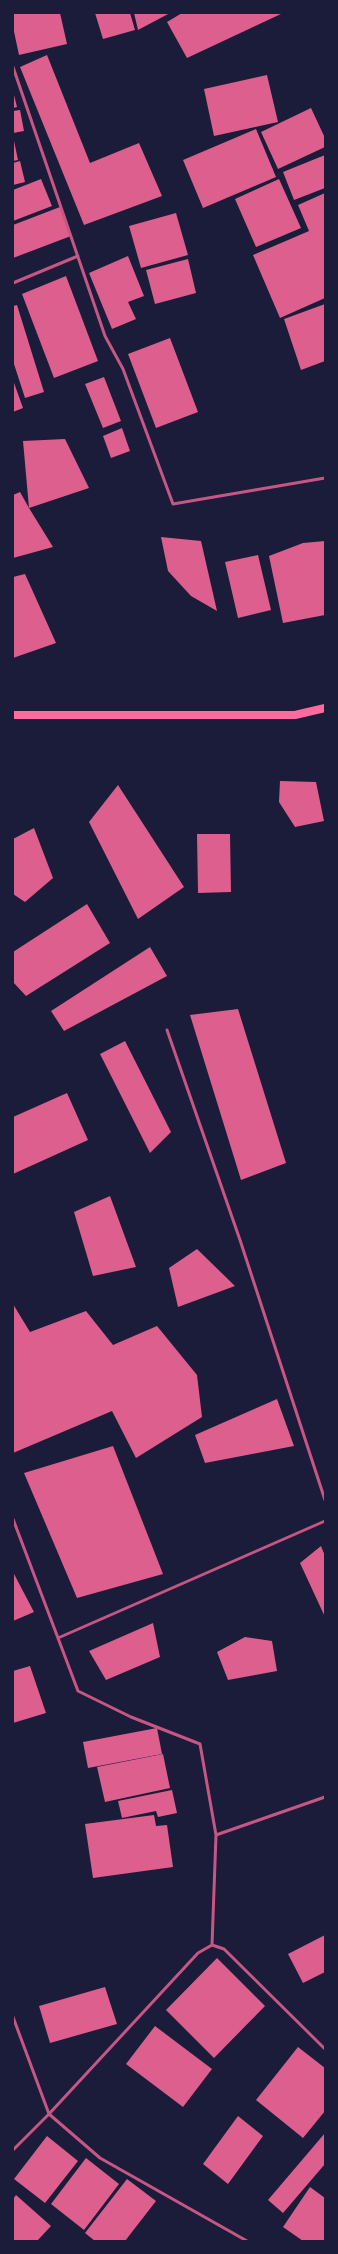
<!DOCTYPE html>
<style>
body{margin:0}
#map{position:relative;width:338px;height:2254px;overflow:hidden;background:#1b1b3a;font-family:Rubik,sans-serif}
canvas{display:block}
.frame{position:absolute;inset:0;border:14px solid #1b1b3a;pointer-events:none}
</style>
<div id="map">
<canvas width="338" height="2254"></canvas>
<div class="frame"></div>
</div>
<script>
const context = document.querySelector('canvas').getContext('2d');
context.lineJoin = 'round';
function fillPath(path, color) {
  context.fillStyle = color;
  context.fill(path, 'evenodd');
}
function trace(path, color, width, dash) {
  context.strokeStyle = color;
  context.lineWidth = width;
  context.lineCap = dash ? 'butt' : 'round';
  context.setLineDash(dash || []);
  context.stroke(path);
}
const building = new Path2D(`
 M13 13H60L67 44 19 55 13 27Z
 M95 13H130L135 30 103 39Z
 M134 13H170L138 30Z
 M182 13H283L187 58 167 22Z
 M47 55 90 163 139 143 162 196 84 225 20 67Z
 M267 75 278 122 214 136 204 89Z
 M13 91 17 107 13 108Z
 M311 108 325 138V147L278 169 261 132Z
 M20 110 24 131 13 133V111Z
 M256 129 276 177 203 208 183 160Z
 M13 136 18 160 13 161Z
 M325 155V188L294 200 283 172Z
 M20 161 25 182 13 185V163Z
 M41 179 52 206 13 221V190Z
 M279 179 301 228 256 247 235 199Z
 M325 193V298L280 318 253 255 309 231 298 205Z
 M60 207 71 236 13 258V225Z
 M176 213 188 255 141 268 129 226Z
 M128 256 144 296 128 302 136 319 112 329 89 273Z
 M188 259 196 293 155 304 146 270Z
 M66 276 98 361 54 378 22 294Z
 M325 304V361L301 370 284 319Z
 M17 305 44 392 25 398 13 361V306Z
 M170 338 198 412 156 428 128 354Z
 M104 377 121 421 103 428 85 384Z
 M13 380 23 408 13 412Z
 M122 428 130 451 111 458 103 436Z
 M65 439 89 488 29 508 53 547 13 558V495L20 492 29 508 23 441Z
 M161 537 201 541 217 611 191 596 168 571Z
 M325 541V615L283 623 269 556 303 543Z
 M258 555 271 610 238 618 225 562Z
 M25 574 56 643 13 658V577Z
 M280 781 316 782 324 821 295 827 279 802Z
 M118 785 184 887 138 919 89 822Z
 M34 828 53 878 25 902 13 894V839Z
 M197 834H230L231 892 198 893Z
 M87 904 110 943 26 996 13 982V952Z
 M150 947 167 976 64 1031 51 1011Z
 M238 1009 286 1163 241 1180 190 1015Z
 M125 1041 171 1132 150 1153 100 1054Z
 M67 1093 88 1140 13 1174V1117Z
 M110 1196 136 1267 93 1276 74 1212Z
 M197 1249 235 1286 178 1307 169 1268Z
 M13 1304 30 1332 86 1311 113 1345 157 1326 197 1375 202 1417 136 1458 112 1411 13 1453Z
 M277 1399 294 1446 205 1463 195 1435Z
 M113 1446 163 1574 77 1598 24 1473Z
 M321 1546 325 1556V1617L300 1563Z
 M13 1572 34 1612 13 1621Z
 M153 1623 160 1657 106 1680 89 1651Z
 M245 1637 272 1641 277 1671 228 1680 217 1652Z
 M30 1666 46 1713 13 1723V1671Z
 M157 1728 162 1754 88 1768 83 1742Z
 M163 1754 170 1788 105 1802 97 1767Z
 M172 1790 177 1813 158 1817 156 1811 122 1818 118 1801Z
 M154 1815 156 1826 167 1825 173 1867 93 1878 85 1824Z
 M325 1935V1972L303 1983 288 1954Z
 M217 1958 265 2006 214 2058 166 2010Z
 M105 1987 117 2024 50 2043 39 2006Z
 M155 2026 212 2069 183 2107 126 2064Z
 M298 2047 325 2068V2111L303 2138 256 2100Z
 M238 2116 263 2136 228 2184 203 2164Z
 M325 2133V2164L283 2213 268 2200Z
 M47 2136 78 2161 45 2203 14 2179Z
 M86 2158 119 2184 84 2230 51 2204Z
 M127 2179 156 2201 125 2241H95L85 2233Z
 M310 2187 325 2198V2241H303L283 2227Z
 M16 2195 51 2226 37 2241H13V2199Z`);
const service = new Path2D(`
 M13 67 105 336 123 369 173 504 325 478
 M13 283 78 256
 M167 1030 240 1240 325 1500
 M13 1519 78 1691 131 1717 200 1744 216 1835 212 1945
 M58 1638 325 1521
 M216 1835 325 1797
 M212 1945 224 1949 325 2049
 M13 2017 49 2114 100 2158 247 2241
 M13 2150 49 2114 198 1953 212 1945`);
const secondary = new Path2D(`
 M13 715H295L325 708`);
fillPath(building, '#dd5f8e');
trace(service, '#c65784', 3);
trace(secondary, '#ff6b9d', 8);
</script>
